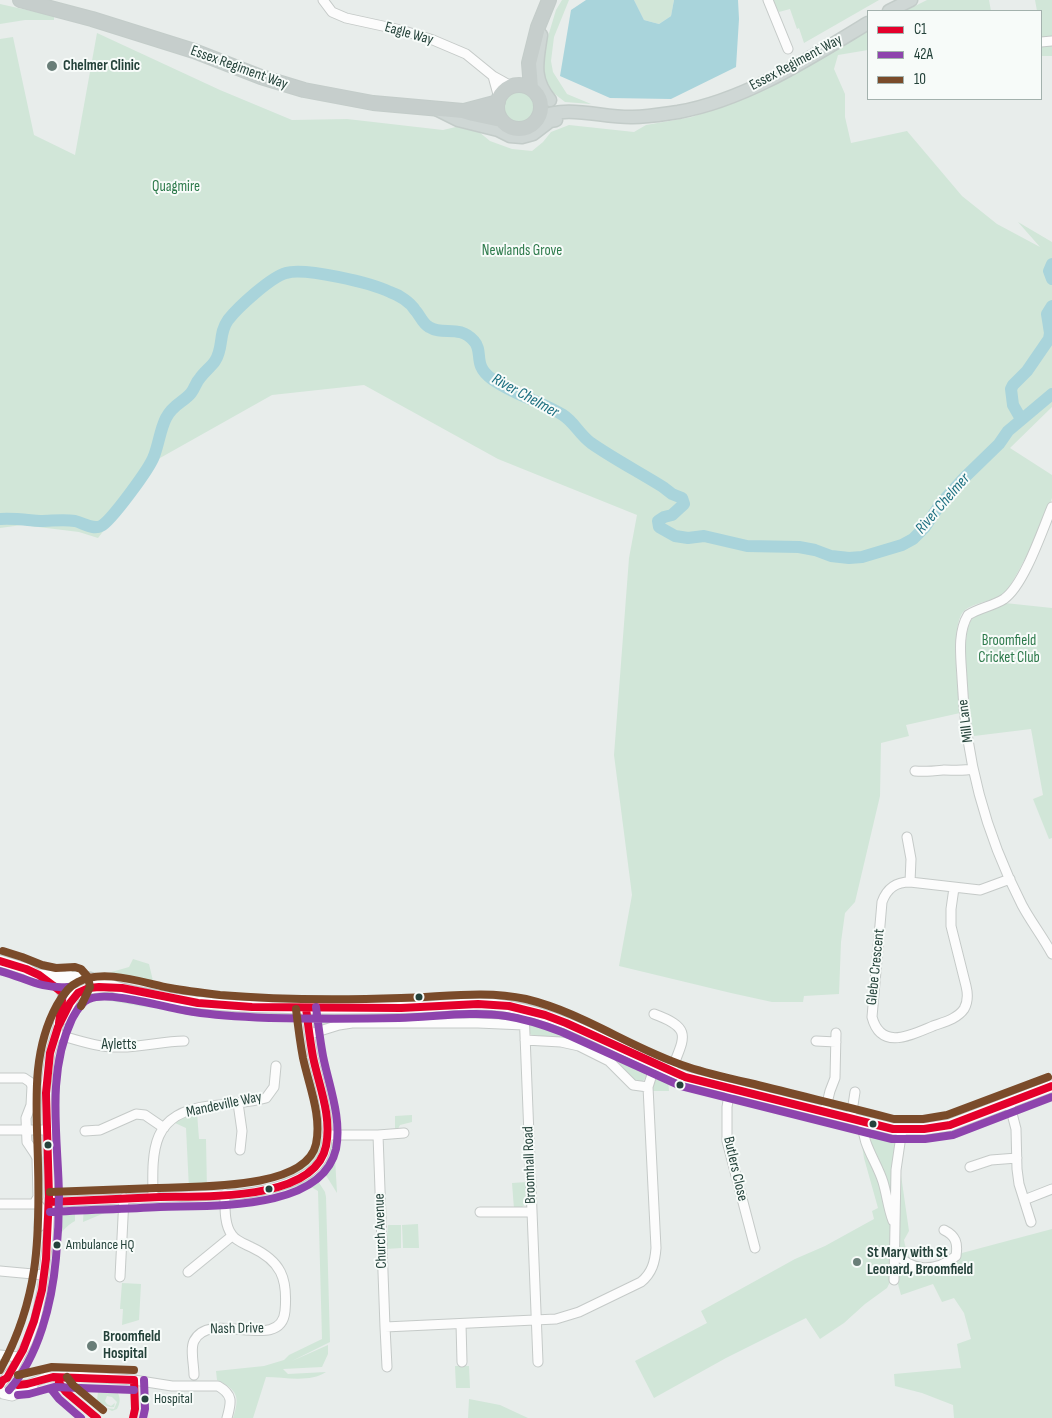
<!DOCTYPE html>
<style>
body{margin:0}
#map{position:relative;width:1052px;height:1418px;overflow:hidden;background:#e8edeb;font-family:"Sofia Sans Condensed",sans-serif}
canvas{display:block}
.legend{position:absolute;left:867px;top:10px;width:175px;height:90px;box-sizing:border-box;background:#f7fbf9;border:1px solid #a3b1ad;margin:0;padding:6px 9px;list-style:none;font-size:15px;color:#24423a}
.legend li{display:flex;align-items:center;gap:10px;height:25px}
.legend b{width:25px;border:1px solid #a3b1ad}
</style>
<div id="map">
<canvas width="1052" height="1418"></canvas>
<ul class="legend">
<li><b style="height:6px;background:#e4002b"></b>C1</li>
<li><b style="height:6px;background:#8e44ad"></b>42A</li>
<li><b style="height:6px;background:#7a4b2a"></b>10</li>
</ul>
</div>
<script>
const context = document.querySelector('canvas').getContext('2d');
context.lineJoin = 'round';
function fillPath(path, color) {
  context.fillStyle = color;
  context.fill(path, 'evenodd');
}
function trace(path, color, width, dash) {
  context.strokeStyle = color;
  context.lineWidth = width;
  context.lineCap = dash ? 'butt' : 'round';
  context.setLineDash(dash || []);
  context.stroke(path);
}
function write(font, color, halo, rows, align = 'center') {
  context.font = font + ' "Sofia Sans Condensed",sans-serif';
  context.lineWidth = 4;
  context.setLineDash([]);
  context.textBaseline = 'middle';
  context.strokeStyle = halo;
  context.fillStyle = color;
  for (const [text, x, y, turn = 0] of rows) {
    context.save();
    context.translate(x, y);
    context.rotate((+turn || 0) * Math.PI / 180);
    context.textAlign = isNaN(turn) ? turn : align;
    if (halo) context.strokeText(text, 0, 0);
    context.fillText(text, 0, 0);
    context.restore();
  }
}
const green = new Path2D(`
 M562 0H569L554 37 551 61 553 72 567 94 591 104 565 102 542 84 543 53 556 10Z
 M634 0H674L671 16 659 24 644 20Z
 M772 0H879L804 43 799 28 797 29 790 9 779 12Z
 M927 0H989L991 11H905Z
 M1035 0H1052V56H1041V11H1037Z
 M0 4 54 16V20H25L0 24Z
 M868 31V50L838 55 834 69 845 94V117L851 143 907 131 962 196 997 224 1040 247 1018 222 1052 242V407L1010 448 1052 475C1052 482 1052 491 1052 498 1048 513 1013 588 1002 596 991 602 967 603 961 615 951 636 958 688 960 713L906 725 909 736 881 743 880 796 855 902 845 913 841 942 839 994 804 996 803 1002H772L731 993 619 966 632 895 614 755 629 558 637 515 498 459 364 385 272 395 160 458 98 538 79 532 22 525 0 528V39L13 37 34 135 75 155 97 33 220 90 292 120 347 119 443 130 456 127H473L490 141 512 149 532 151 543 142 551 132 569 125 634 132 646 125 692 117 735 101Z
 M502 108a18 18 0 1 1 36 0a18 18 0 1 1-36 0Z
 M1005 603 1052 608V838L1049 839 1033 799 1043 795 1031 729 974 736C970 716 958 631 973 618 981 612 995 608 1005 603Z
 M133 959 149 964 154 985 121 978 108 973 129 967Z
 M91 990H109L234 1011 145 1007 105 1000 92 1001Z
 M487 1010 516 1014 519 1016 520 1021H456V1011Z
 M451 1011 454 1012V1021L315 1028 313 1024 316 1019 322 1018Z
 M530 1016 557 1023 621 1053V1055L643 1069 646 1076 644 1080 639 1084 574 1040 531 1035C528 1031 527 1021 530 1016Z
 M659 1075 668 1078 669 1091H651L654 1079Z
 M197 1113 199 1139H206L207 1190 189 1189 186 1128 175 1123 183 1118Z
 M412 1115V1122L400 1125 398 1129H395V1116Z
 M326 1125 320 1158 310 1168 272 1185C303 1168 316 1160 326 1125Z
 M860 1133 896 1140 909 1231 904 1240C906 1252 912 1266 923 1272L948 1264 962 1253 1052 1229V1418H954L953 1405 922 1393 895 1386 894 1374 961 1368 957 1344 971 1339 964 1313 954 1298 942 1302 933 1284 901 1295 896 1277 892 1278 887 1288 865 1304 844 1323 820 1339 806 1318 726 1358 654 1398 635 1361 707 1323 701 1311 795 1259 825 1246 874 1219 872 1211 878 1208 864 1158Z
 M334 1140 337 1193 322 1169C327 1159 328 1147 334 1140Z
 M314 1175 325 1192 326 1197 330 1342 292 1361 328 1345V1354L322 1367 283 1369 288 1374 326 1372C310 1383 284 1377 266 1377L253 1418H233C240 1397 238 1390 217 1380L216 1371 264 1366 284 1360 289 1355 322 1339 318 1191 306 1184 268 1195 267 1194Z
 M527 1182C527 1195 531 1208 514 1209L512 1183Z
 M113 1203 118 1206 120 1210 102 1214 83 1222 84 1204Z
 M75 1206V1221C67 1225 58 1234 57 1244L55 1243 58 1213 63 1208Z
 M418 1224 419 1248H403L402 1225Z
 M388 1225H401V1248L386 1249Z
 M122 1283 141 1284 139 1320 122 1325 123 1309H120Z
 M455 1366H469L470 1388H456Z
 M98 1392H117C121 1397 120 1404 117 1409L112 1411 106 1408 114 1409 117 1402 112 1397 107 1396 105 1401 107 1404 111 1406 115 1403 114 1407C108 1408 101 1404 97 1400Z
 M469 1399 500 1405 528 1418H468Z`);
const water = new Path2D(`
 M586 0H634L644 20 659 24 671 16 674 0H738L739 19 736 67 671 99 610 98 560 76 571 10Z`);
const river = new Path2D(`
 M1052 264 1049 271 1052 279
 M1021 419 1013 405 1011 389 1013 385 1027 371 1049 339 1050 333 1047 314 1052 306
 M0 519C13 518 27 520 40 521 52 521 63 519 75 521 83 523 93 530 101 526 111 521 150 468 154 456 159 443 160 430 166 418 173 404 184 402 191 393 195 388 196 382 200 378 204 372 211 367 215 361 224 347 218 334 228 320 238 307 271 277 286 273 304 267 372 283 390 292 399 295 410 302 415 310 420 315 422 323 429 327 443 336 459 324 474 341 484 352 472 365 492 379 514 395 540 401 563 415 574 422 579 434 591 443 614 459 639 472 663 487L672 494 682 498 684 504 672 515 664 517 658 521 659 527 675 536 688 538 704 536 747 546 799 547 815 550 831 556 849 558 862 557 902 545 913 539 925 527 941 503 964 478 999 444 1008 431 1052 394`);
const minor = new Path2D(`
 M323 0 332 12 346 18 401 30 433 40 466 54 493 76 511 86
 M768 0 788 49
 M1041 42 1052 41
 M493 76 499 98
 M1052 507C1042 531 1024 585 1004 599 993 606 979 608 968 615 957 633 961 658 962 678 965 757 986 835 1022 905 1031 922 1043 937 1052 954
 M915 771C925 772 934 771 944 770 954 770 963 771 973 769
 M907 837 911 859 910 882
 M954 888 951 909V926L966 986C968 994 968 1002 964 1009 957 1019 944 1022 933 1026 911 1035 881 1051 872 1017L882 902C887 888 896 882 910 882L980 890 1010 879
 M524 1010 538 1362
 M654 1014C695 1029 683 1038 671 1072
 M62 1020 76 994
 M56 1034C77 1040 99 1048 121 1047 143 1047 163 1041 184 1041
 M310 1034 339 1025 352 1023H478L524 1025
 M525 1040 561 1042 579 1046 609 1061 633 1085 648 1087
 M816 1041 836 1042
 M0 1078H24L30 1082 32 1086 31 1105 26 1118 27 1142 35 1154 37 1158 38 1197 34 1204H0
 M730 1089 727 1107V1141L755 1248
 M1009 1102 1016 1129 1017 1169 1019 1184 1031 1222
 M238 1103 242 1131 240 1150
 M825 1111 830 1091 835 1078 836 1033
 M851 1118 855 1092
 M863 1122C861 1143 877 1162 883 1182 887 1195 888 1208 893 1221
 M0 1130H47
 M85 1131 100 1130 136 1114 145 1115 164 1128
 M327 1135H378L385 1327 556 1319 579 1312 641 1282C652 1273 655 1262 656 1248L648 1087 655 1065
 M378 1135 404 1133
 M970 1167 991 1160 1017 1158
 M153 1197C152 1149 151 1113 209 1106 228 1104 247 1103 266 1098L274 1087 276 1066
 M1024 1200 1052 1189
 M36 1202 40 1207 39 1227
 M50 1202 241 1194C265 1191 310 1182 322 1158 336 1132 319 1084 313 1057 310 1040 308 1024 306 1008
 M480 1212H531
 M894 1250C910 1273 936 1272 956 1256 958 1243 956 1236 944 1230
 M0 1271 44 1275
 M188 1272 232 1236
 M120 1277 124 1198
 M894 1280 896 1170 902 1129
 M461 1324 462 1362
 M385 1327 387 1367
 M0 1355 19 1357
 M194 1375C194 1365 190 1349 194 1341 210 1308 281 1354 285 1311 288 1278 281 1261 251 1247 245 1244 236 1241 232 1235 224 1225 225 1207 225 1194
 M0 1385 14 1368 28 1341 36 1319 42 1291 48 1238 50 1202 46 1085 50 1054 58 1027 63 993
 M18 1385H27L47 1377 75 1376 134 1380 172 1386H218C234 1395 231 1403 227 1418
 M0 1389 3 1394 12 1396 33 1387`);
const secondary = new Path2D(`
 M0 961 26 969 43 979
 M39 975C55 978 71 976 87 978 96 979 103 984 112 986 126 991 141 994 156 996 205 1006 256 1007 306 1008 344 1008 382 1008 420 1007 450 1006 481 1001 510 1007 574 1018 626 1055 685 1077L893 1129H924L950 1125 1052 1086
 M69 976C59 980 59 990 67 995H74L90 988 107 986`);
const primary = new Path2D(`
 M889 11 911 0
 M541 35C537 62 532 78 550 100
 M438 110 458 120 498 130 510 136 522 137 533 134 550 121 556 120
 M538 118C569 104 601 118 633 117 648 117 664 114 678 112 746 100 810 58 868 23`);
const trunk = new Path2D(`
 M20 0 92 19 194 51 261 77 304 90 373 103 463 111 473 114 501 120
 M497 107a22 22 0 1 1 44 0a22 22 0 1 1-44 0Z
 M531 88 529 63 538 27 549 0
 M464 111 498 102`);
const bus1 = new Path2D(`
 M0 961 26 969 39 975 63 993 59 1023
 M50 1202C87 1200 123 1199 160 1197 202 1196 315 1202 326 1146 332 1116 319 1086 313 1057 310 1041 308 1024 306 1008
 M59 1383 66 1392 97 1418
 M0 1385 3 1380 7 1378 23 1350 34 1321 42 1290 46 1259 49 1196 46 1093 50 1053 58 1027 70 1003 78 993 89 988 99 987 122 988 198 1003 252 1007 401 1008 478 1004 509 1006 545 1015 566 1023 685 1077 893 1129H924L950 1125 1052 1086
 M18 1385 27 1384 53 1377 134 1380
 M133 1418 135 1409 134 1380`);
const bus2 = new Path2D(`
 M0 971C26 978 40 989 68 987L63 996
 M50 1212C87 1210 124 1209 160 1207 209 1205 322 1212 336 1149 342 1118 329 1086 323 1056 320 1040 318 1023 316 1007
 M51 1389 59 1399 81 1418
 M9 1390C39 1356 52 1303 56 1258 58 1237 59 1216 59 1196 58 1137 46 1074 72 1019 76 1012 81 1002 89 999 110 990 169 1009 194 1012 219 1016 245 1017 270 1018 313 1019 356 1019 399 1018 435 1017 471 1011 506 1016 526 1019 544 1025 562 1032L681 1086 892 1139H925L953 1135 1052 1097
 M18 1395 29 1394 54 1387 134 1390
 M143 1418 145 1409 144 1380`);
const bus3 = new Path2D(`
 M3 951 22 957 42 965 56 968 75 967 81 969 88 977 90 987 81 1006
 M50 1192C85 1191 121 1189 156 1188 193 1186 306 1191 316 1144 322 1116 309 1086 303 1058 300 1042 298 1026 296 1009
 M0 1370C38 1301 40 1241 38 1164 37 1109 30 1054 57 1005 62 996 69 986 78 982 103 968 144 983 170 988 186 991 203 993 220 995 280 1000 341 1000 401 998 443 997 485 990 526 999 584 1013 632 1049 688 1067 709 1074 732 1079 754 1084 801 1096 848 1107 894 1119H923L947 1115 1048 1077
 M18 1375 52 1367 134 1370
 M67 1377 73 1385 103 1410`);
const markers = [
 [52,66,6,"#697e78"],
 [419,997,4.5,"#24423a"],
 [680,1085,4.5,"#24423a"],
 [873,1124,4.5,"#24423a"],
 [48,1145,4.5,"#24423a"],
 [269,1189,4.5,"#24423a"],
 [57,1245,4.5,"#24423a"],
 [857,1262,5,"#697e78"],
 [92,1346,6,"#697e78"],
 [145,1399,4.5,"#24423a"]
];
const busNames = [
 ["Ambulance HQ",66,1245],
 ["Hospital",154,1399]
];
const streetNames = [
 ["Eagle Way",409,34,16],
 ["Essex Regiment Way",796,63,-28],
 ["Essex Regiment Way",239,68,20],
 ["Mill Lane",966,721,-97],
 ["Glebe Crescent",876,967,-84],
 ["Ayletts",119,1045],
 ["Mandeville Way",224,1105,-12],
 ["Broomhall Road",530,1165,-92],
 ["Butlers Close",735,1169,77],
 ["Church Avenue",381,1231,-92],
 ["Nash Drive",237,1329,-1]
];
const poiNames = [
 ["Chelmer Clinic",63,66],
 ["St Mary with St",867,1253],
 ["Leonard, Broomfield",867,1270],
 ["Broomfield",103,1337],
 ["Hospital",103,1354]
];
const parkNames = [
 ["Quagmire",176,187],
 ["Newlands Grove",522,251],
 ["Broomfield",1009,641],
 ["Cricket Club",1009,658]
];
const waterNames = [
 ["River Chelmer",525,396,29],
 ["River Chelmer",943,504,-49]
];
fillPath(green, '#d1e6d8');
fillPath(water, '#a9d4db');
trace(river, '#a9d4db', 12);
trace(minor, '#c5cac8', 11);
trace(secondary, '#c3cbc8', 14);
trace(primary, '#c3ccc9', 15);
trace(trunk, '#c3ccc9', 16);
trace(minor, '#fcfcfc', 9);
trace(secondary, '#fcfcfc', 11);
trace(primary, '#cfd7d5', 12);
trace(trunk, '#c6cecc', 14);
trace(bus1, '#e4002b', 8);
trace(bus2, '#8e44ad', 8);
trace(bus3, '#7a4b2a', 8);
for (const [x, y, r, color] of markers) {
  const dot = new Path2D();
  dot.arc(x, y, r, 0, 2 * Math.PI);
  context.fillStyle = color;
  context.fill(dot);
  trace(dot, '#f7fbf9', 2);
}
write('14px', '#24423a', '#f7fbf9', busNames, 'left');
write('15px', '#24423a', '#f7fbf9', streetNames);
write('bold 15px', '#24423a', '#f7fbf9', poiNames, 'left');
write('15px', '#2d7a4b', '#f7fbf9', parkNames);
write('italic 16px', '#1c6f80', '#f7fbf9', waterNames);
</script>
